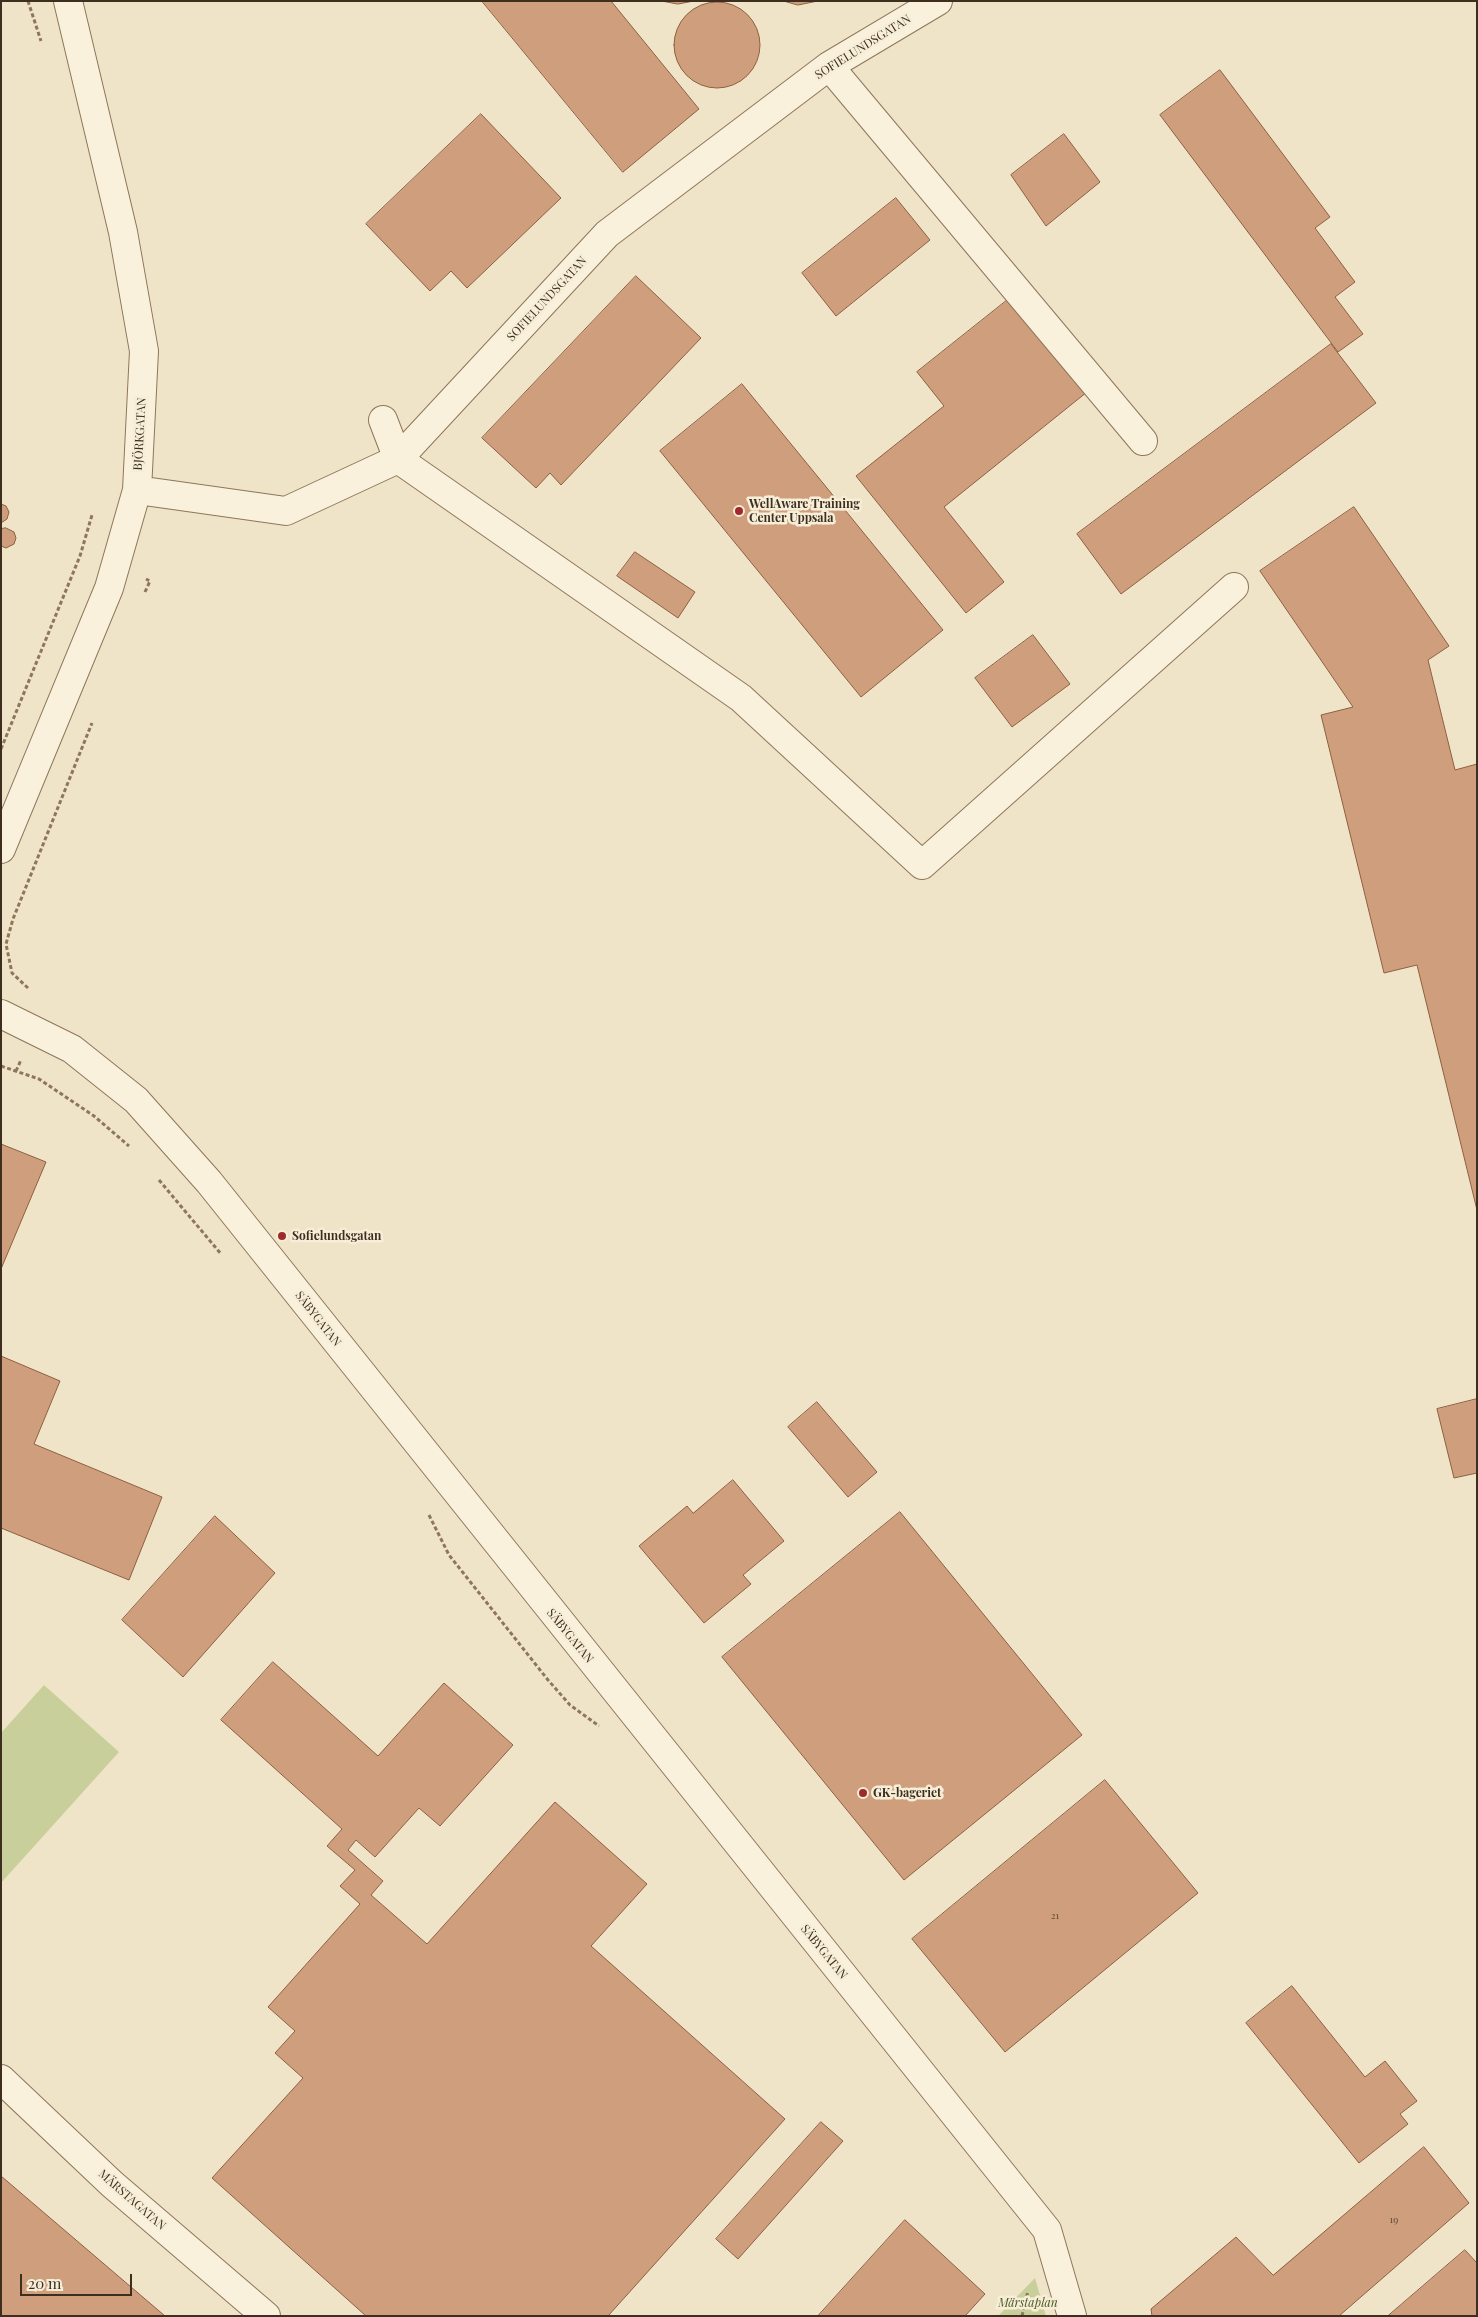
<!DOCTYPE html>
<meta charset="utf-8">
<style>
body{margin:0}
#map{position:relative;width:1478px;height:2317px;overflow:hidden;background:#f0e4c8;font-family:"Playfair Display",serif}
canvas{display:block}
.frame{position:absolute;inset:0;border:2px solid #3d2e20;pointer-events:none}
.scale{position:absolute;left:20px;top:2274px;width:112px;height:22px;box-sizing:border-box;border:2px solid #3d2e20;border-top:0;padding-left:6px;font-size:15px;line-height:18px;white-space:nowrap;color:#3d2e20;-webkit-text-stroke:4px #f7eed8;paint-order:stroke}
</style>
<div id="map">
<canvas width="1478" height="2317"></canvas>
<div class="frame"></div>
<div class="scale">20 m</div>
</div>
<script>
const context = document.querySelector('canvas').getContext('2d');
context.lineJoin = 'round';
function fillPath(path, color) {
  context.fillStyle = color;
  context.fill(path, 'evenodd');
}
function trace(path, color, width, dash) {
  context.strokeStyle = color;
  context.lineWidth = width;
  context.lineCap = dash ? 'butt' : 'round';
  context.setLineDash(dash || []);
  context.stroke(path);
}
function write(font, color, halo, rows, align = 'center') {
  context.font = font + ' "Playfair Display",serif';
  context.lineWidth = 5;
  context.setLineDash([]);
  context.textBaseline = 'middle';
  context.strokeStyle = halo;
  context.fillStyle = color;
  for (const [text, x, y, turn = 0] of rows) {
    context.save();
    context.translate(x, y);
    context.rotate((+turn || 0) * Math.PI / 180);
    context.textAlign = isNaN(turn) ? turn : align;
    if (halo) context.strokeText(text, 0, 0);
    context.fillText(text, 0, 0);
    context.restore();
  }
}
const green = new Path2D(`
 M44 1685 119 1752 1 1883V1733Z
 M1035 2278 1046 2316H998L1003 2311Z`);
const building = new Path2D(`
 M482 1H611L699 109 623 172Z
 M662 1H694L678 4Z
 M784 1H818L798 5Z
 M674 45a43 43 0 1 1 86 0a43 43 0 1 1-86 0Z
 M1220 70 1330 217 1315 228 1355 282 1335 297 1363 334 1338 352 1160 115Z
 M481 114 561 198 467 288 451 271 430 291 366 224Z
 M1064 134 1100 182 1046 226 1011 175Z
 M896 198 930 240 836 316 802 273Z
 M636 276 701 338 561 485 550 473 536 488 482 438Z
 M1010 298 1087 392 944 507 1004 582 966 613 856 476 944 406 917 372Z
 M1331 344 1376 403 1121 594 1077 534Z
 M742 384 943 630 861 697 660 451Z
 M1 504 6 506 9 512 7 519 1 523Z
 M1354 507 1449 646 1428 660 1455 770 1477 764V1210L1417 965 1384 973 1321 715 1353 707 1260 571Z
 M6 528 14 532 16 538 14 544 6 548 1 546V529Z
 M635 552 695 592 678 618 617 576Z
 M1033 635 1070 684 1012 727 975 678Z
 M1 1144 46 1162 1 1269Z
 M1 1356 60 1381 34 1444 162 1497 129 1580 1 1528Z
 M1477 1399V1473L1454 1478 1437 1409Z
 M817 1402 877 1472 848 1497 788 1427Z
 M733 1480 784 1541 743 1575 751 1584 704 1623 639 1546 687 1506 693 1513Z
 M900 1512 1082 1735 904 1880 722 1657Z
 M215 1516 275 1573 183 1677 122 1620Z
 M273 1662 378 1756 444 1683 513 1745 440 1826 419 1808 375 1857 356 1840 348 1850 383 1881 371 1895 427 1944 555 1802 647 1884 591 1946 785 2119 608 2316H366L212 2178 303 2078 275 2053 295 2031 268 2007 360 1904 340 1886 355 1870 327 1846 342 1829 221 1720Z
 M1105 1780 1198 1893 1005 2052 912 1939Z
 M1292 1986 1365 2077 1385 2061 1417 2101 1400 2114 1408 2124 1359 2163 1246 2023Z
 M821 2122 843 2141 738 2259 716 2239Z
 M1424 2147 1469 2203 1339 2316H1152L1151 2309 1236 2237 1273 2275Z
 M1 2176 165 2316H1Z
 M905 2220 985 2294 965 2316H818Z
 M1465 2250 1477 2263V2316H1388Z`);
const path = new Path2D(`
 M28 1 41 41
 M145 592 150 581 146 579
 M1 749 80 556 92 515
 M28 988 12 973 6 944 13 919 92 723
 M1 1066 39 1079 94 1116 129 1146
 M16 1071 21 1060
 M159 1180 221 1254
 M429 1515 449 1555 548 1680 570 1705 599 1726
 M1022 2316 1028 2291`);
const minor = new Path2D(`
 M829 66 1143 441
 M383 420 398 459 741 698 922 865 1234 587
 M137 490 286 511 398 459 607 234 829 66 938 1
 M1 849 109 588 137 490 144 351 123 232 68 1
 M1 1014 72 1049 136 1100 209 1182 1047 2230 1072 2316
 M1 2079 112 2184 266 2316`);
const markers = [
 [739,511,5,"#9e2a2b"],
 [282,1236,5,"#9e2a2b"],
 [863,1793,5,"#9e2a2b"]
];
const numberNames = [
 ["21",1055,1916],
 ["19",1394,2220]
];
const streetNames = [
 ["SOFIELUNDSGATAN",863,47,-32],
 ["SOFIELUNDSGATAN",547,299,-47],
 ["BJÖRKGATAN",140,434,-87],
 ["SÄBYGATAN",318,1319,52],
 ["SÄBYGATAN",570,1636,51],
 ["SÄBYGATAN",824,1952,51],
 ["MÄRSTAGATAN",132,2200,41]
];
const poiNames = [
 ["WellAware Training",749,504],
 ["Center Uppsala",749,518],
 ["Sofielundsgatan",292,1236],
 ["GK-bageriet",873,1793]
];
const parkNames = [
 ["Märstaplan",1028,2303]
];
fillPath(green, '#c9cf9b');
fillPath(building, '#cf9f7d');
trace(building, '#8d5f41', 1);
trace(minor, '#8d765c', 30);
trace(path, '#8d765c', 3, [4, 2.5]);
trace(minor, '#faf1dc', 28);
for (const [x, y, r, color] of markers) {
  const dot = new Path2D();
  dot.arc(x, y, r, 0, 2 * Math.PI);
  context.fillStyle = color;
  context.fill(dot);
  trace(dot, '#f7eed8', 2);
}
write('10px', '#624a37', null, numberNames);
write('12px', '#3d2e20', '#f7eed8', streetNames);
write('bold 12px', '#3d2e20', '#f7eed8', poiNames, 'left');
write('italic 12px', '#4d5a26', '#f7eed8', parkNames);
</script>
